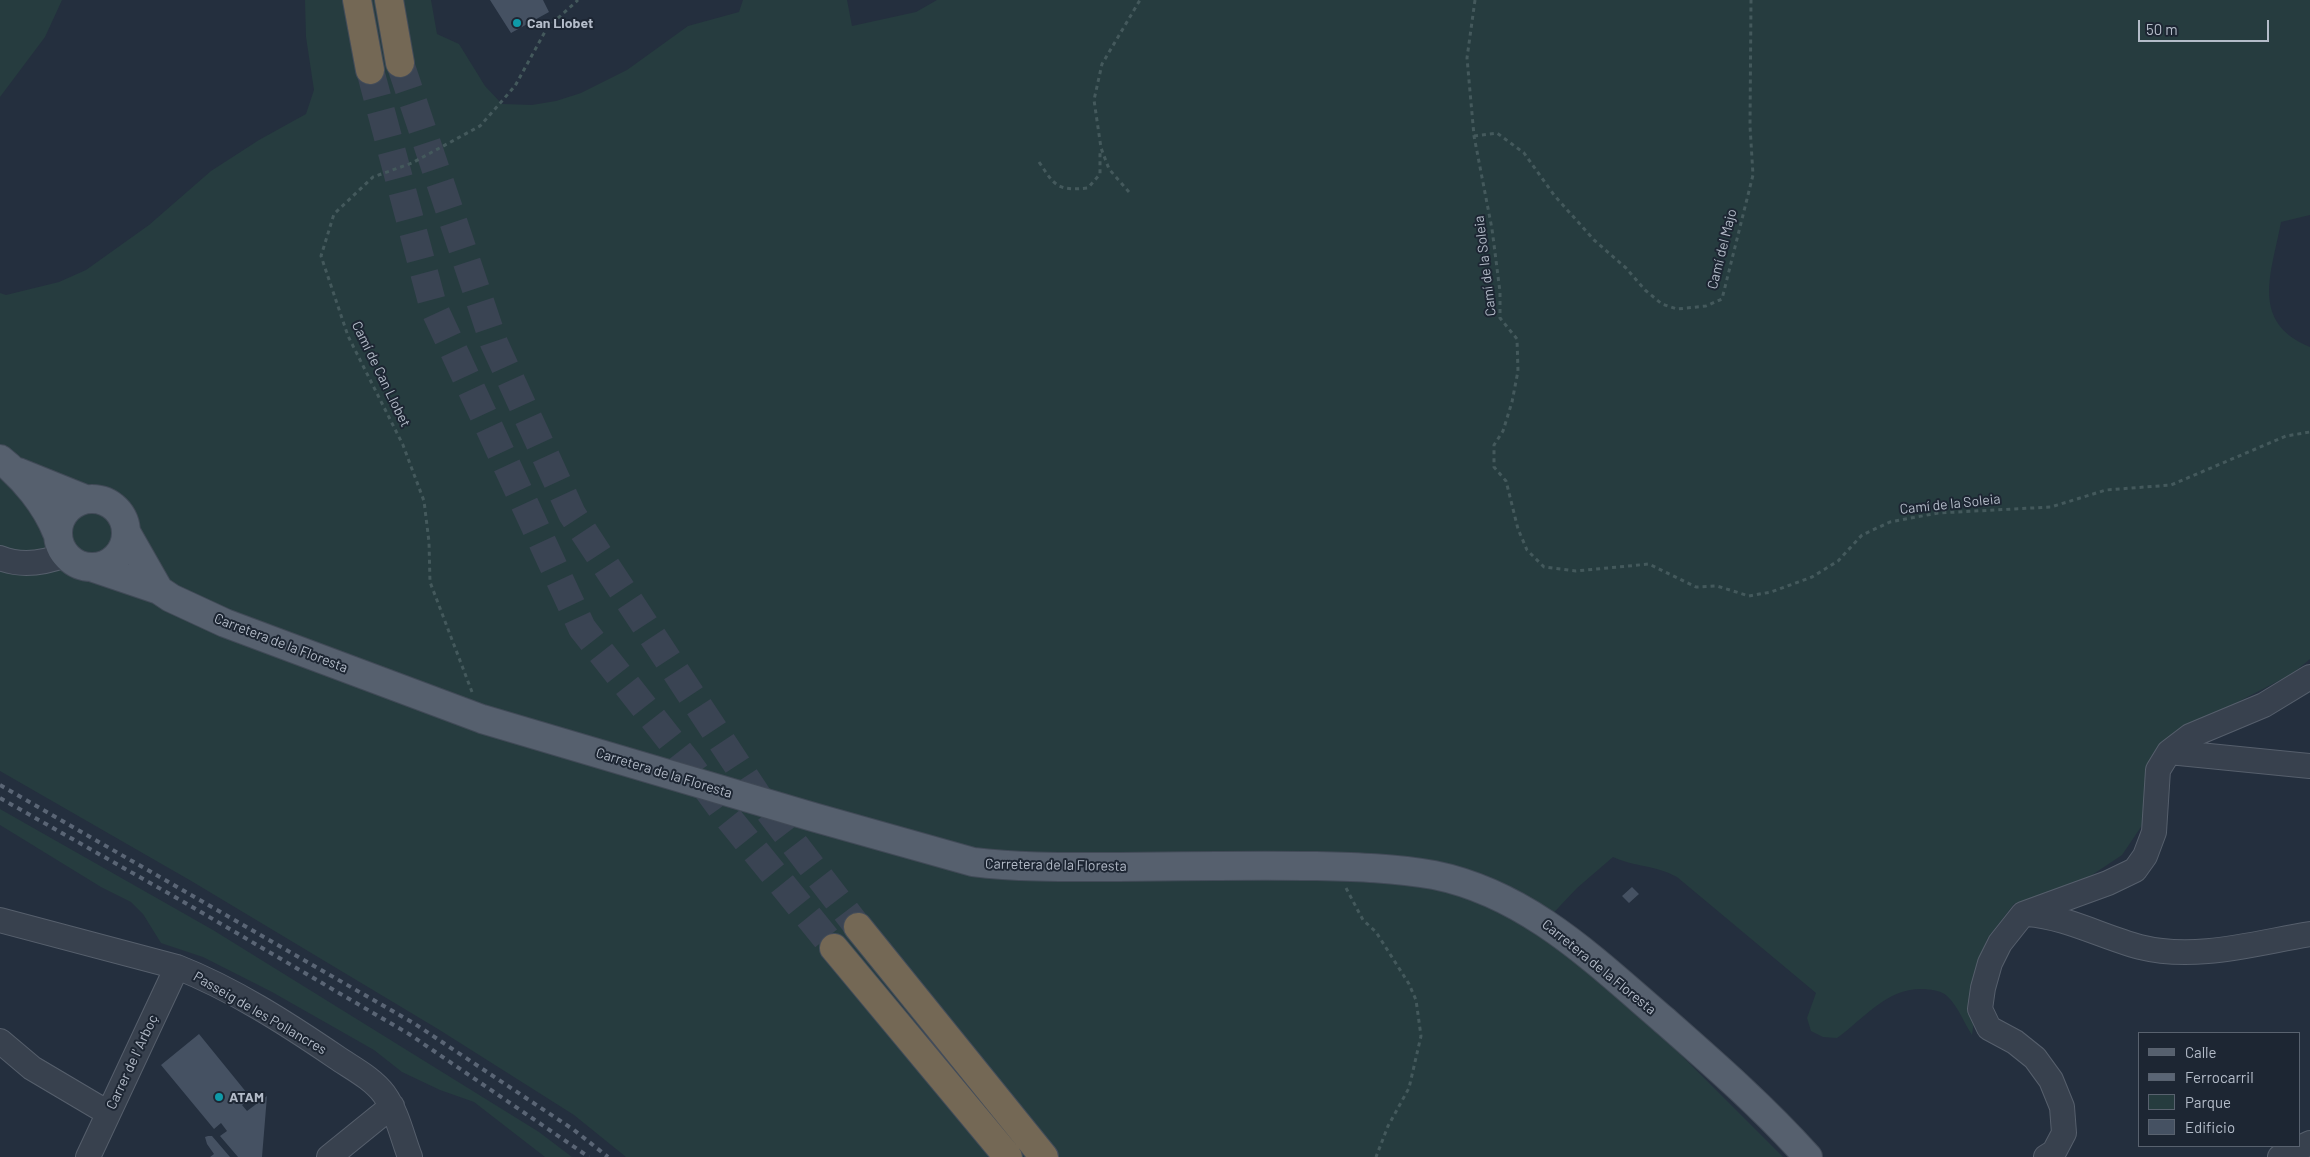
<!DOCTYPE html>
<meta charset="utf-8">
<style>
body{margin:0}
#map{position:relative;width:2310px;height:1157px;overflow:hidden;background:#242f3e;font-family:Barlow,sans-serif}
canvas{display:block}
.legend{position:absolute;left:2138px;top:1032px;width:162px;height:115px;box-sizing:border-box;background:#1d2633;border:1px solid #59626f;margin:0;padding:6px 9px;list-style:none;font-size:15px;color:#b4bcc9}
.legend li{display:flex;align-items:center;gap:10px;height:25px}
.legend b{width:25px;border:1px solid #59626f}
.scale{position:absolute;left:2138px;top:20px;width:131px;height:22px;box-sizing:border-box;border:2px solid #b4bcc9;border-top:0;padding-left:6px;font-size:15px;line-height:18px;white-space:nowrap;color:#b4bcc9;-webkit-text-stroke:4px #1d2633;paint-order:stroke}
</style>
<div id="map">
<canvas width="2310" height="1157"></canvas>
<ul class="legend">
<li><b style="height:6px;background:#56606e"></b>Calle</li>
<li><b style="height:6px;background:#5a6575"></b>Ferrocarril</li>
<li><b style="height:14px;background:#263c3f"></b>Parque</li>
<li><b style="height:14px;background:#455162"></b>Edificio</li>
</ul>
<div class="scale">50 m</div>
</div>
<script>
const context = document.querySelector('canvas').getContext('2d');
context.lineJoin = 'round';
function fillPath(path, color) {
  context.fillStyle = color;
  context.fill(path, 'evenodd');
}
function trace(path, color, width, dash) {
  context.strokeStyle = color;
  context.lineWidth = width;
  context.lineCap = dash ? 'butt' : 'round';
  context.setLineDash(dash || []);
  context.stroke(path);
}
function write(font, color, halo, rows, align = 'center') {
  context.font = font + ' Barlow,sans-serif';
  context.lineWidth = 4;
  context.setLineDash([]);
  context.textBaseline = 'middle';
  context.strokeStyle = halo;
  context.fillStyle = color;
  for (const [text, x, y, turn = 0] of rows) {
    context.save();
    context.translate(x, y);
    context.rotate((+turn || 0) * Math.PI / 180);
    context.textAlign = isNaN(turn) ? turn : align;
    if (halo) context.strokeText(text, 0, 0);
    context.fillText(text, 0, 0);
    context.restore();
  }
}
const green = new Path2D(`
 M0 0H62L45 37 0 97Z
 M305 0H431L437 34 459 44 485 86 502 104 532 105 556 101 581 93 627 70 688 26 739 12 743 0H847L852 26 916 12 937 0H2310V215L2281 222C2272 272 2249 322 2310 347V659L2292 674 2226 708 2169 744 2143 824 2122 855 2083 881 2014 904 1987 939 1976 971V1008L1972 1035C1964 1023 1958 1006 1947 996 1942 991 1933 990 1925 989 1887 987 1866 1017 1837 1038L1823 1037 1811 1031 1807 1018 1816 993 1677 877C1655 865 1635 867 1613 857L1577 888 1543 924 1620 994 1783 1157H626L574 1115 438 1029 193 882 0 771V293L6 295 59 282 86 270 149 225 211 171 259 140 306 114 314 90 306 37Z
 M0 809 213 930 539 1132 572 1157H545L474 1102 440 1090 402 1072 374 1050 272 992 203 957 161 943 143 914 131 902 101 887 0 825Z`);
const building = new Path2D(`
 M490 0H543L549 12 511 33Z
 M1632 887 1639 894 1629 903 1622 896Z
 M199 1034 251 1098 242 1105 247 1111 267 1096 262 1157H238L220 1136 227 1131 221 1123 214 1129 161 1065Z
 M208 1136H212L230 1157H210L214 1154 207 1144 205 1137Z`);
const highwayTunnel = new Path2D(`
 M400 63 494 343 572 514 759 798 858 927
 M370 70 433 306 582 628 689 764 726 815 834 948`);
const path = new Path2D(`
 M1475 0 1467 58 1474 136 1492 229 1500 292V318L1517 339 1518 371 1512 402 1503 431 1494 445V467L1506 481 1518 529 1527 550 1544 567 1576 571 1649 564 1696 587 1717 586 1749 596 1771 592 1812 577 1838 561 1862 535 1890 522 1938 513 2051 507 2106 490 2171 485 2286 436 2310 432
 M1474 136 1497 133 1524 153 1554 195 1594 240 1626 268 1645 290 1662 304 1677 309 1706 306 1722 299 1753 175 1750 126 1751 0
 M1039 162C1055 186 1057 191 1088 188L1100 174V151
 M1129 192 1109 169 1101 148 1094 100 1102 64 1140 0
 M472 692 430 582 429 542 424 501 403 445 348 336 321 256 334 214 373 177 412 163 480 126 515 86 547 28 578 0
 M1346 888 1363 920 1376 932 1409 984 1416 1000 1421 1036 1409 1088 1388 1126 1376 1157`);
const minor = new Path2D(`
 M0 558C22 567 44 563 65 555
 M2169 752 2310 766
 M2027 914C2067 917 2102 937 2140 947 2196 961 2255 943 2310 934
 M0 920 177 967C233 989 286 1023 336 1057 352 1068 372 1078 384 1094 397 1112 402 1136 410 1157
 M0 1041 32 1068 108 1113
 M88 1157 177 967
 M329 1157 392 1106
 M2046 1157 2054 1152 2064 1133 2062 1107 2051 1080 2035 1058 2015 1042 1989 1028 1980 1009 1983 988 1990 963 2000 943 2023 914 2108 883 2135 870 2145 856 2154 832 2158 770 2169 752 2190 736 2264 705 2310 677
 M2280 1157 2310 1143`);
const major = new Path2D(`
 M0 459C24 478 46 505 57 533
 M18 472 85 499
 M58 533a34 34 0 1 1 68 0a34 34 0 1 1-68 0Z
 M126 532 159 590
 M91 567 159 590 171 598 225 623 482 719 813 817 973 862C1021 868 1071 867 1119 867 1185 866 1251 865 1316 866 1356 867 1395 868 1434 875 1528 894 1595 961 1665 1021 1715 1065 1764 1108 1808 1157`);
const highway = new Path2D(`
 M357 0 370 70
 M389 0 400 63
 M858 927 1044 1157
 M834 948 1008 1157`);
const rail = new Path2D(`
 M0 785 415 1024 574 1130 608 1157
 M0 798 182 901 409 1034 589 1157`);
const markers = [
 [517,23,5,"#0f9aa8"],
 [219,1097,5,"#0f9aa8"]
];
const poiNames = [
 ["Can Llobet",527,23],
 ["ATAM",229,1097]
];
const streetNames = [
 ["Camí del Majo",1722,249,-76],
 ["Camí de la Soleia",1485,266,-97],
 ["Camí de Can Llobet",381,374,64],
 ["Camí de la Soleia",1950,504,-6],
 ["Carretera de la Floresta",281,643,21],
 ["Carretera de la Floresta",664,773,17],
 ["Carretera de la Floresta",1056,865,1],
 ["Carretera de la Floresta",1599,967,39],
 ["Passeig de les Pollancres",260,1013,30],
 ["Carrer de l' Arboç",132,1062,-65]
];
fillPath(green, '#263c3f');
fillPath(building, '#455162');
trace(highwayTunnel, '#3a4453', 28, [28, 14]);
trace(minor, '#565f6c', 26);
trace(major, '#414a57', 30);
trace(highway, '#434c59', 30);
trace(path, '#44595c', 3, [4, 4]);
trace(minor, '#38414e', 24);
trace(major, '#56606e', 28);
trace(highway, '#746855', 28);
trace(rail, '#5a6575', 4, [5, 5]);
for (const [x, y, r, color] of markers) {
  const dot = new Path2D();
  dot.arc(x, y, r, 0, 2 * Math.PI);
  context.fillStyle = color;
  context.fill(dot);
  trace(dot, '#1d2633', 2);
}
write('bold 14px', '#b4bcc9', '#1d2633', poiNames, 'left');
write('14px', '#b4bcc9', '#1d2633', streetNames);
</script>
